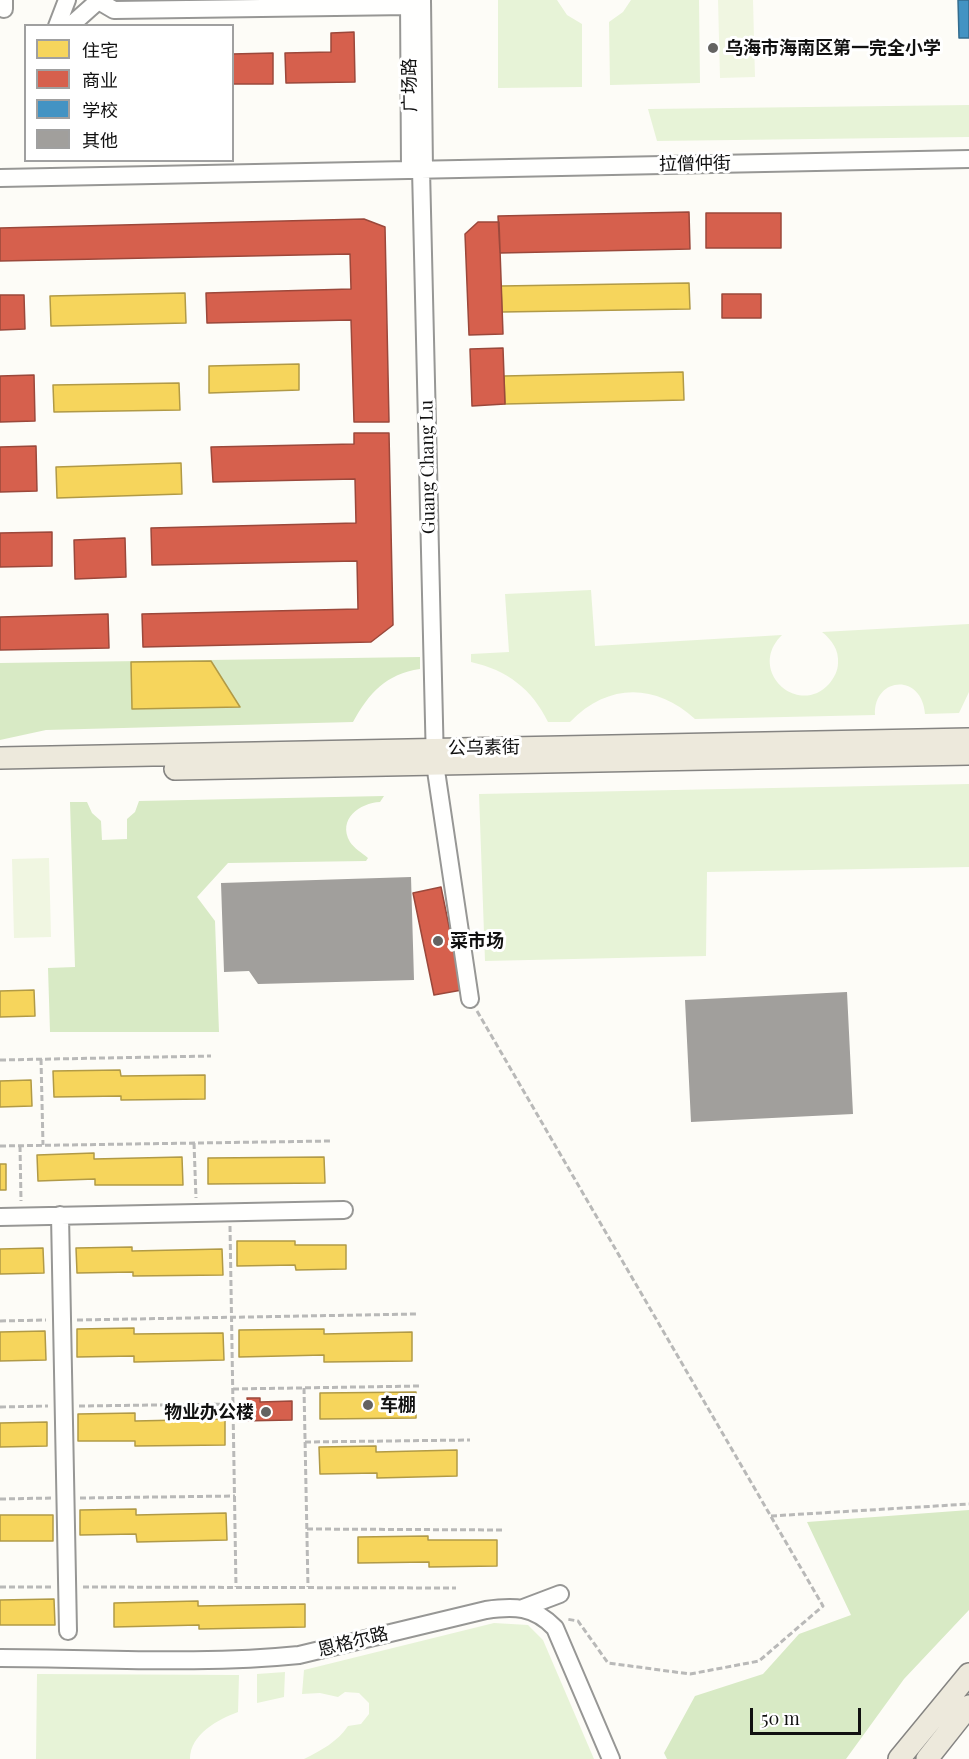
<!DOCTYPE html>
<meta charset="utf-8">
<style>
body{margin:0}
#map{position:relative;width:969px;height:1759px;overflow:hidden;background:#fdfcf7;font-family:"Playfair Display","Noto Sans SC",serif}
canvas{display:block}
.legend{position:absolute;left:24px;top:24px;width:210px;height:138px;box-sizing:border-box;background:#fff;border:2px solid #a0a0a0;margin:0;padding:8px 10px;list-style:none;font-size:18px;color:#111}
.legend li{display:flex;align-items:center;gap:12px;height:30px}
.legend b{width:30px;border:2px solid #a0a0a0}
.scale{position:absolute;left:750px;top:1708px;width:111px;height:27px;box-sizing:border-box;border:3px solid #111;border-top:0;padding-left:8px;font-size:18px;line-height:21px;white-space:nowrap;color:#111;-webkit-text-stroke:4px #fff;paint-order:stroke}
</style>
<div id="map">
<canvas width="969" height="1759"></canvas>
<ul class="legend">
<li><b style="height:16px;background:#f6d55c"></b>住宅</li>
<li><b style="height:16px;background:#d6604d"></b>商业</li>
<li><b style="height:16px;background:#4393c3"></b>学校</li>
<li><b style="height:16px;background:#a19f9c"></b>其他</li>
</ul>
<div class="scale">50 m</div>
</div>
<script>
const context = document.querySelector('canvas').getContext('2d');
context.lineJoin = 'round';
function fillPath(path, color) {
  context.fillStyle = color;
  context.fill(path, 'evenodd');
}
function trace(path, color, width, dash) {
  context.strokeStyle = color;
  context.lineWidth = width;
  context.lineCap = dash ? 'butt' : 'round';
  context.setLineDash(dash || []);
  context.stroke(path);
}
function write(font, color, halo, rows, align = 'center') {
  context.font = font + ' "Playfair Display","Noto Sans SC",serif';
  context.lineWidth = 6;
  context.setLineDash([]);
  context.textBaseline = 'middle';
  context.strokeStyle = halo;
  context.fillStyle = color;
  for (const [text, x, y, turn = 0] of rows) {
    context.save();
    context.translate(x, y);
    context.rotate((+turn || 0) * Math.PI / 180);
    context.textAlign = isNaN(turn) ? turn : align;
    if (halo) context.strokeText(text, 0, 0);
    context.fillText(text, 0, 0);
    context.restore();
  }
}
const green = new Path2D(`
 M498 0H557L567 15 582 24V87L498 88Z
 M631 0H699L700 83 610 85 609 22 623 12Z
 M969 105V137L657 141 648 109Z
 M591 590 595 646 782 635C746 670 798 718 829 684 834 678 838 671 838 663 839 650 832 640 822 632L969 624V692L959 713 925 714C922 672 873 677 875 715L695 719C655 683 608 683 570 722H548C532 689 507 670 471 662V654L509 652 505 594Z
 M969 784V867L707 872 706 956 485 961 479 794Z
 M494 1623 528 1625 543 1640 594 1759H304C322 1750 337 1742 348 1726L361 1724 369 1714V1703L359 1693 345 1692 338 1697 320 1693 302 1694 304 1670Z
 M285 1672 284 1697 257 1703V1674Z
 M37 1674 239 1675 238 1712C219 1719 190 1734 190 1759H36Z`);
const forest = new Path2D(`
 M420 657V669C386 674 369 693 353 722L46 730 0 740V663Z
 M384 796 380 802C360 803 337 819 350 842 354 848 362 853 368 858L366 861 228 863 197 897 215 921 219 1032H50L48 968 75 967 70 802H87L92 813 101 821 102 840 127 839V819L135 812 139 801Z
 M969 1510V1610L904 1679 846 1759H667L664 1753 695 1696 763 1674 799 1634 851 1615 807 1522Z`);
const pitch = new Path2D(`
 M718 0H753L755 77 720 78Z
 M49 858 51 937 14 938 12 859Z`);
const homes = new Path2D(`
 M689 283 690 309 502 312 501 286Z
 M185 293 186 323 51 326 50 296Z
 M299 364V390L209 393V366Z
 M683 372 684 400 505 404 504 376Z
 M179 383 180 410 54 412 53 385Z
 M181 463 182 494 57 498 56 467Z
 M211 661 240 707 132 709 131 662Z
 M34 990 35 1016 0 1017V991Z
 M120 1070 121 1076 205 1075V1099L121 1100V1096L54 1097 53 1071Z
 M31 1080 32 1106 0 1107V1081Z
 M94 1153V1159L182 1157 183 1185H95V1179L38 1181 37 1155Z
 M324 1157 325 1183 208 1184V1158Z
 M0 1164H6V1190H0Z
 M237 1241H295V1245H346V1269L296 1270 295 1265 237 1266Z
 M132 1247V1251L222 1249 223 1275 133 1276V1272L77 1273 76 1248Z
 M43 1248 44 1273 0 1274V1249Z
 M134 1328V1334L223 1333 224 1360 134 1362V1356L77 1357V1329Z
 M324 1329V1334L412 1332V1361L324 1362V1355L239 1357V1330Z
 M45 1331 46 1360 0 1361V1332Z
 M416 1392V1418L320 1419V1393Z
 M135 1413V1421L225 1419V1445L135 1446V1441H78V1414Z
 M47 1422V1446L0 1447V1423Z
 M376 1446V1452L457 1450V1476L377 1478V1473L320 1474 319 1447Z
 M136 1509V1515L226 1513 227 1540 137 1542 136 1534 80 1535V1510Z
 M0 1515H53V1541H0Z
 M428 1536V1540H497V1566L429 1567V1562L358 1563V1537Z
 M54 1599 55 1625H0V1600Z
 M198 1601V1606L305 1604V1627L199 1629V1625L114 1627V1603Z`);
const shops = new Path2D(`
 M354 32 355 82 286 83 285 53 331 52V33Z
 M273 53V84H232V54Z
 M689 212 690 249 500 253 498 216Z
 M706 213H781V248H706Z
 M364 219 385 227 389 422H354L351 320 207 323 206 293 351 289 350 254 0 261V228Z
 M478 222H499L503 334 469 335 465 234Z
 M722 294H761V318H722Z
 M0 295H24L25 329 0 330Z
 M503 348 505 404 472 406 470 349Z
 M34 375 35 421 0 422V376Z
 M354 433H389L393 625 371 642 143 647 142 614 358 609 357 561 152 565 151 528 356 523 355 479 213 482 211 447 354 444Z
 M36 446 37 491 0 492V447Z
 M52 532V566L0 567V533Z
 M125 538 126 577 75 579 74 540Z
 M108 614 109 648 0 650V617Z
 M441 887 462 990 434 995 413 893Z
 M247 1398H260V1402L292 1401V1420L241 1421V1403H248Z`);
const schools = new Path2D(`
 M958 0H969V38H959Z`);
const building = new Path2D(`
 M411 877 414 980 258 984 249 971 224 972 221 883Z
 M847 992 853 1114 691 1122 685 1000Z`);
const path = new Path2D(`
 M477 1011 823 1606 759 1661 690 1674 608 1663 578 1621 566 1619
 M41 1059 43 1145
 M0 1060 211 1056
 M194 1143 196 1198
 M0 1146 330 1141
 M20 1146 21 1201
 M230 1226 236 1587
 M77 1320 417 1314
 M0 1321 46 1320
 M304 1388 308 1587
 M233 1389 420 1386
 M79 1406 233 1404
 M0 1407 48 1406
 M305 1442 470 1440
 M80 1498 235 1496
 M0 1499 52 1498
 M771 1516 969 1504
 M307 1529 504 1530
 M0 1587H52
 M83 1587 456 1588`);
const minor = new Path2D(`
 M4 0V9
 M97 0 114 10 409 6
 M409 0 410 169
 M422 0 424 169
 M57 26 67 0
 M70 26 98 1
 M421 169 435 764 470 999
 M0 178 969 159
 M60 1215 68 1631
 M0 1217 344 1210
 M523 1608 560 1594
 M0 1658C99 1658 201 1665 299 1655L486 1610C514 1606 534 1606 555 1628L611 1759`);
const major = new Path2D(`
 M0 758 969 739
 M175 769 969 754
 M899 1759 969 1674
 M927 1759 969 1706`);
const markers = [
 [713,48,6,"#646362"],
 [438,941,6,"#646362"],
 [368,1405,6,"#646362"],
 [266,1412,6,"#646362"]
];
const poiNames = [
 ["乌海市海南区第一完全小学",725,48],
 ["菜市场",450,941],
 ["车棚",380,1405],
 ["物业办公楼",254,1412,"right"]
];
const streetNames = [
 ["广场路",410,85,-91],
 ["拉僧仲街",695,164,-1],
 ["Guang Chang Lu",428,467,-91],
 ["公乌素街",484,748,-1],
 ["恩格尔路",353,1642,-14]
];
fillPath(green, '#e7f3d7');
fillPath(forest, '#d8eac5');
fillPath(pitch, '#f0f6e1');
fillPath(homes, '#f6d55c');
trace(homes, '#b19a46', 1.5);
fillPath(shops, '#d6604d');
trace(shops, '#9b483b', 1.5);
fillPath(schools, '#4393c3');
trace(schools, '#346c8e', 1.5);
fillPath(building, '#a19f9c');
trace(minor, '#979795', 20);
trace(major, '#858482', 24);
trace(path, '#b9b9b8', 3, [6, 3]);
trace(minor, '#fffffe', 16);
trace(major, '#ede9dc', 21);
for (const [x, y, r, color] of markers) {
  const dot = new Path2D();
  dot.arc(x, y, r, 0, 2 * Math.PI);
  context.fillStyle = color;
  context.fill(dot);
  trace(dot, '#fff', 2);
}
write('bold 18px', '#111', '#fff', poiNames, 'left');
write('18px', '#111', '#fff', streetNames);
</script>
